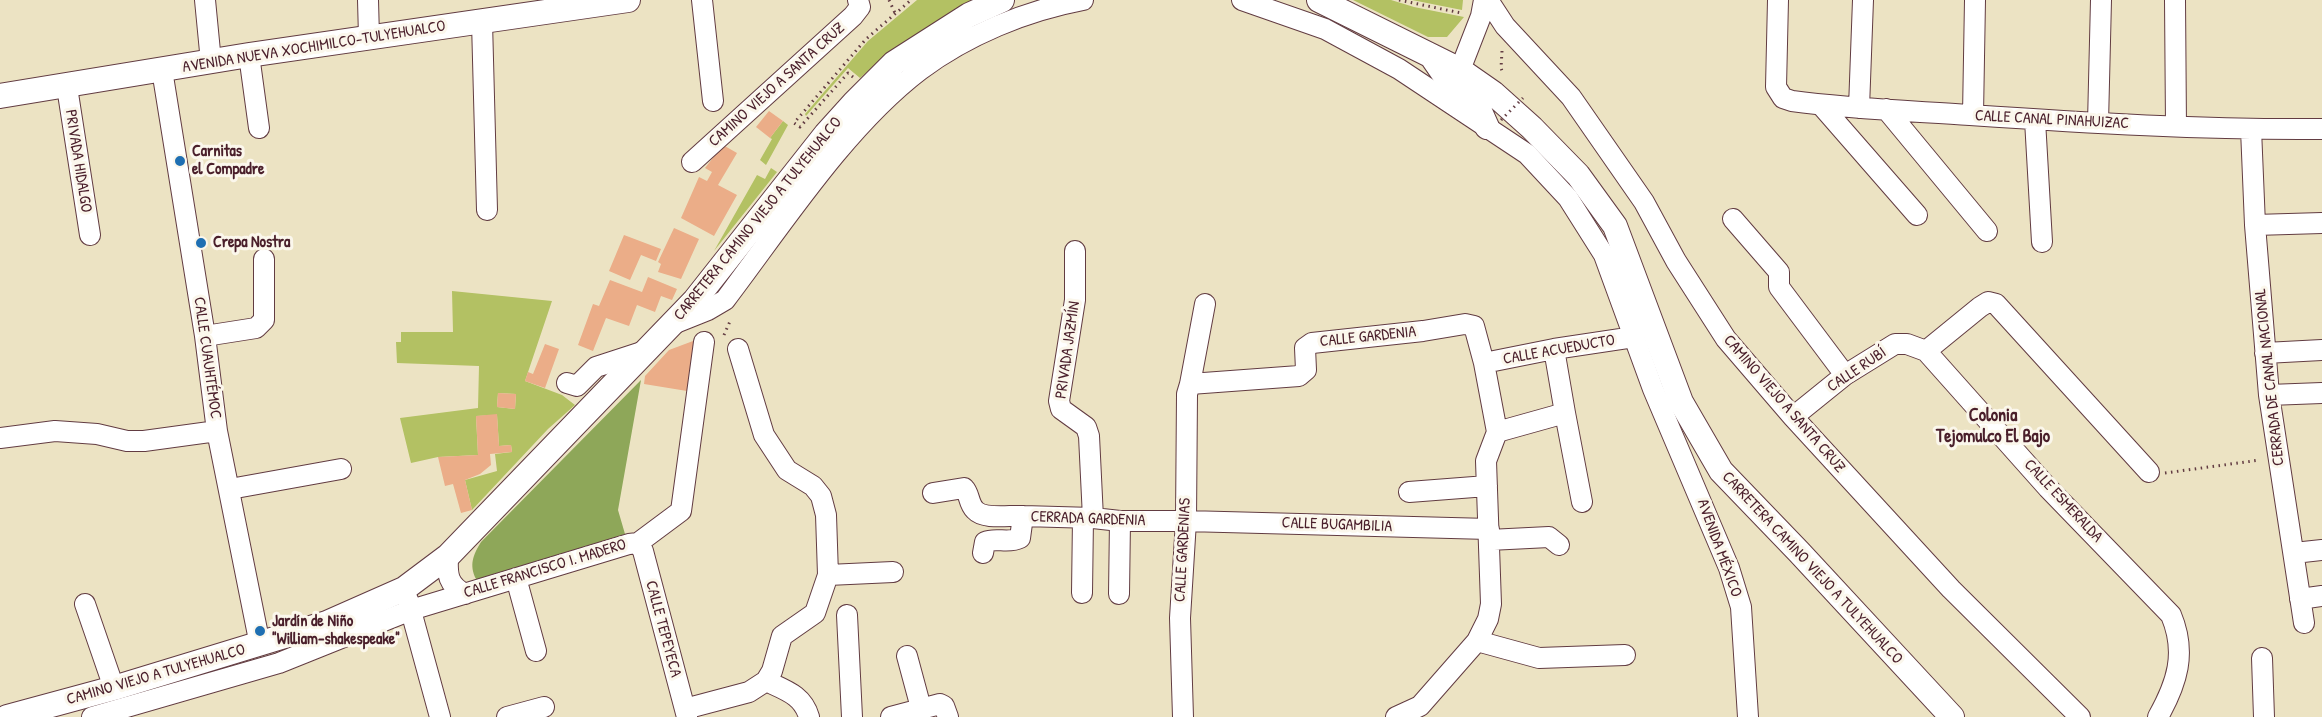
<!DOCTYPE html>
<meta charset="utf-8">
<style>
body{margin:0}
canvas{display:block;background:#ece3c3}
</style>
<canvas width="2322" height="717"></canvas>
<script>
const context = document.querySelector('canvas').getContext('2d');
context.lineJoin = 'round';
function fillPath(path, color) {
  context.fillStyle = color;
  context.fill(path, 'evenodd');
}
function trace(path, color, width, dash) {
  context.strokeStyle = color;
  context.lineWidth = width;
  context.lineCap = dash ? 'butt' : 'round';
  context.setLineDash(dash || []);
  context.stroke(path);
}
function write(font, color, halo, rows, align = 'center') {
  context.font = font + ' "Patrick Hand",sans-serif';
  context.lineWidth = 6;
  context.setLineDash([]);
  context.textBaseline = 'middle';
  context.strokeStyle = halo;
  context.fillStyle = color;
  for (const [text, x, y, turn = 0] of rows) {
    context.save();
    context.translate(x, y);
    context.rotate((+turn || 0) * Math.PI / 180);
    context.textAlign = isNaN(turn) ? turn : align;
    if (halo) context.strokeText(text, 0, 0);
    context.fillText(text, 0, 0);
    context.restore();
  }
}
const green = new Path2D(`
 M917 0H976C934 21 895 46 860 78L848 68 806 116 805 114 868 41Z
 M1353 0H1391L1414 7 1464 17 1447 37H1428Z
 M1412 0H1463L1462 10Z
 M783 121 788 125 766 165 760 160 772 139 770 138Z
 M771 168 777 172 714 251 757 175 765 179Z
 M452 291 552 301 525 381 562 395 575 405 548 429 472 510 465 480 497 471 495 454 512 452 511 445 499 446 497 415 476 416 478 455 438 457 411 463 400 418 478 408 479 366 397 363 396 342H401V332H453ZM498 393 516 394 515 409 497 407Z`);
const forest = new Path2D(`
 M641 380 618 510 625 534 483 581 476 579C469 565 473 555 481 542Z`);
const building = new Path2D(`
 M769 111 783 121 770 138 756 127Z
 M723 145 737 153 718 185 737 195 714 236 681 218 699 177 707 181 712 172 705 168Z
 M674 228 699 239 681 279 658 272 661 264 658 262Z
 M624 235 661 249 656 261 641 255 630 280 609 271Z
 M648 277 677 289 672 300 661 296 655 312 637 305 629 326 606 318 593 351 578 345 593 304 599 306 610 280 642 292Z
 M693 341 697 342 687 391 644 384 645 376 669 350Z
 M545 344 559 349 545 388 525 381 528 372 533 374Z
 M498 393 516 394 515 409 497 407Z
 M497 414 499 446 511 445 512 452 490 454 491 465 480 474 465 480 472 510 461 513 453 484 445 486 438 457 478 455 476 416Z`);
const path = new Path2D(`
 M889 0 895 13
 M1399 0 1461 13
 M1502 51 1501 68 1503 74
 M853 77 848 73 800 127 794 123 866 39 911 0
 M724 335 731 319
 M2165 473 2260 460`);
const minor = new Path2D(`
 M205 0 211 62
 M368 0 369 37
 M702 0 713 101
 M1242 0 1325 29 1399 69 1527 154 1568 198 1604 255 1653 389 1729 568 1741 607 1748 717
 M1488 0 1505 26 1571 97 1644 202 1676 261 1726 339 1793 417 1951 589 2080 717
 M1778 0 1776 87 1783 98 1792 101C1851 109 1911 111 1970 115 2087 123 2205 130 2322 129
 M2175 0 2176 126
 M482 22 487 210
 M249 55 259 128
 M162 70 205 336 217 431 260 645
 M1460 70 1481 16 1484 0
 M67 87 90 235
 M1821 105 1917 215
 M1859 108 1863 0
 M1886 109 1987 231
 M1973 115 1975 0
 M2035 120 2042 242
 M2098 123 2101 0
 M2251 129 2255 225 2269 395 2304 623
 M692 162 853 16 860 7 858 0
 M1733 219 1779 272V287L1845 375
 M2255 225 2322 223
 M1075 251V300L1059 401 1061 409 1086 427 1089 436 1093 518
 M673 324 708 310 725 300C782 225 845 127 920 70 967 35 1025 11 1083 0
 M205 336 256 328 264 320V259
 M1926 351 1980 307 1988 302 1996 304 2149 472
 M2265 353 2322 350
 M1484 363 1554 349 1634 337
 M567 383 577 386 596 367 645 351
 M1190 384 1299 376 1306 370 1305 348 1312 343 1423 331 1465 324 1474 326 1484 363 1497 432 1486 461 1491 604 1488 619 1477 641 1420 706 1396 717
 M2269 395 2322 393
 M1565 413 1582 502
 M1793 417 1845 375 1895 344H1907L1926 351 2048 488 2171 615C2187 653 2177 683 2158 717
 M1497 432 1565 413 1554 349
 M0 438 55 431 97 434 127 441H144L217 431
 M230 489 341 469
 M1409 492 1487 486
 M933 493 964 488C970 494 968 503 975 510 984 520 1010 515 1023 516
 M1489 540 1549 537 1559 545
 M638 543 643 551 687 717
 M983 553 985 542C996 537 1008 544 1020 538L1023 516 1093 518 1120 521H1186L1489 529
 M2294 553 2322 550
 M448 556C447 575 448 585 465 594
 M828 575 893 572
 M516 578 536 651
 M1082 593 1083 518
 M1119 594 1120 521
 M2300 599 2322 596
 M408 600 440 717
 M85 604 114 688
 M847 615 852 717
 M1477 641 1539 658 1625 655
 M907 656 921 708
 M2262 658 2264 717
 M766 681C785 690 803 695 809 717
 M685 709 749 692 766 681 772 671 782 636 815 613 828 575 826 515 821 496 813 486 787 470 764 435 738 349
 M92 717 279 663 411 610 629 544 638 543 681 511 704 342
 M507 717 544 707
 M891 717 940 704 944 706 948 717
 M1183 717 1180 618 1186 521 1187 394 1190 384 1205 304`);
const major = new Path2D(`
 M1319 0 1460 70 1493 93 1532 128 1578 175 1615 226 1681 402 1721 471 1799 552 1952 717
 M1432 57 1452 86 1479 109 1487 127
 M0 96 249 55 628 0
 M7 717 114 688 327 623 404 589 448 556 695 300 826 134 854 103 894 63 969 15 1002 0`);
const pathBridge = new Path2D(`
 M1501 120 1523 98`);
const markers = [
 [180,161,6,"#1f6fb2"],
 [201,243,6,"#1f6fb2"],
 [260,631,6,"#1f6fb2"]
];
const streetNames = [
 ["AVENIDA NUEVA XOCHIMILCO-TULYEHUALCO",314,47,-9],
 ["CAMINO VIEJO A SANTA CRUZ",777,85,-42],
 ["CALLE CANAL PINAHUIZAC",2052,120,3],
 ["PRIVADA HIDALGO",78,161,81],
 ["CARRETERA CAMINO VIEJO A TULYEHUALCO",758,219,-51],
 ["CALLE GARDENIA",1368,337,-6],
 ["PRIVADA JAZMÍN",1068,350,-82],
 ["CALLE ACUEDUCTO",1559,350,-10],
 ["CALLE CUAUHTÉMOC",207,358,82],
 ["CALLE RUBÍ",1857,370,-34],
 ["CERRADA DE CANAL NACIONAL",2270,377,-96],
 ["CAMINO VIEJO A SANTA CRUZ",1784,404,49],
 ["CALLE ESMERALDA",2063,501,47],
 ["CERRADA GARDENIA",1088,519,2],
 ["CALLE BUGAMBILIA",1337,525,2],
 ["AVENIDA MÉXICO",1719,548,70],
 ["CALLE GARDENIAS",1183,550,-87],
 ["CARRETERA CAMINO VIEJO A TULYEHUALCO",1812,568,47],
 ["CALLE FRANCISCO I. MADERO",545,569,-17],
 ["CALLE TEPEYECA",663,629,75],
 ["CAMINO VIEJO A TULYEHUALCO",156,675,-16]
];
const poiNames = [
 ["Carnitas",192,152],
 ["el Compadre",192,170],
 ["Crepa Nostra",213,243],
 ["Jardín de Niño",272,622],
 ["\"William-shakespeake\"",272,640]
];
const neighbourhoodNames = [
 ["Colonia",1993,416],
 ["Tejomulco El Bajo",1993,437]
];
fillPath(green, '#b3c163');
fillPath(forest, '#8ea759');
fillPath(building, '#ebad88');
trace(minor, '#623c42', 22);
trace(major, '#623c42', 26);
trace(path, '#623c42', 3, [1.5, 4.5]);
trace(minor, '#fff', 20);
trace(major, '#fff', 24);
trace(pathBridge, '#623c42', 3, [1.5, 4.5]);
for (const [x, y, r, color] of markers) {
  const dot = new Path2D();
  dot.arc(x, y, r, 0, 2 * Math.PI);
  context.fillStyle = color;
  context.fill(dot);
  trace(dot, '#fbf7ec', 2);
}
write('16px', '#4a1f2b', '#fbf7ec', streetNames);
write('bold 16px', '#4a1f2b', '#fbf7ec', poiNames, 'left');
write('bold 18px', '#4a1f2b', '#fbf7ec', neighbourhoodNames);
</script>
